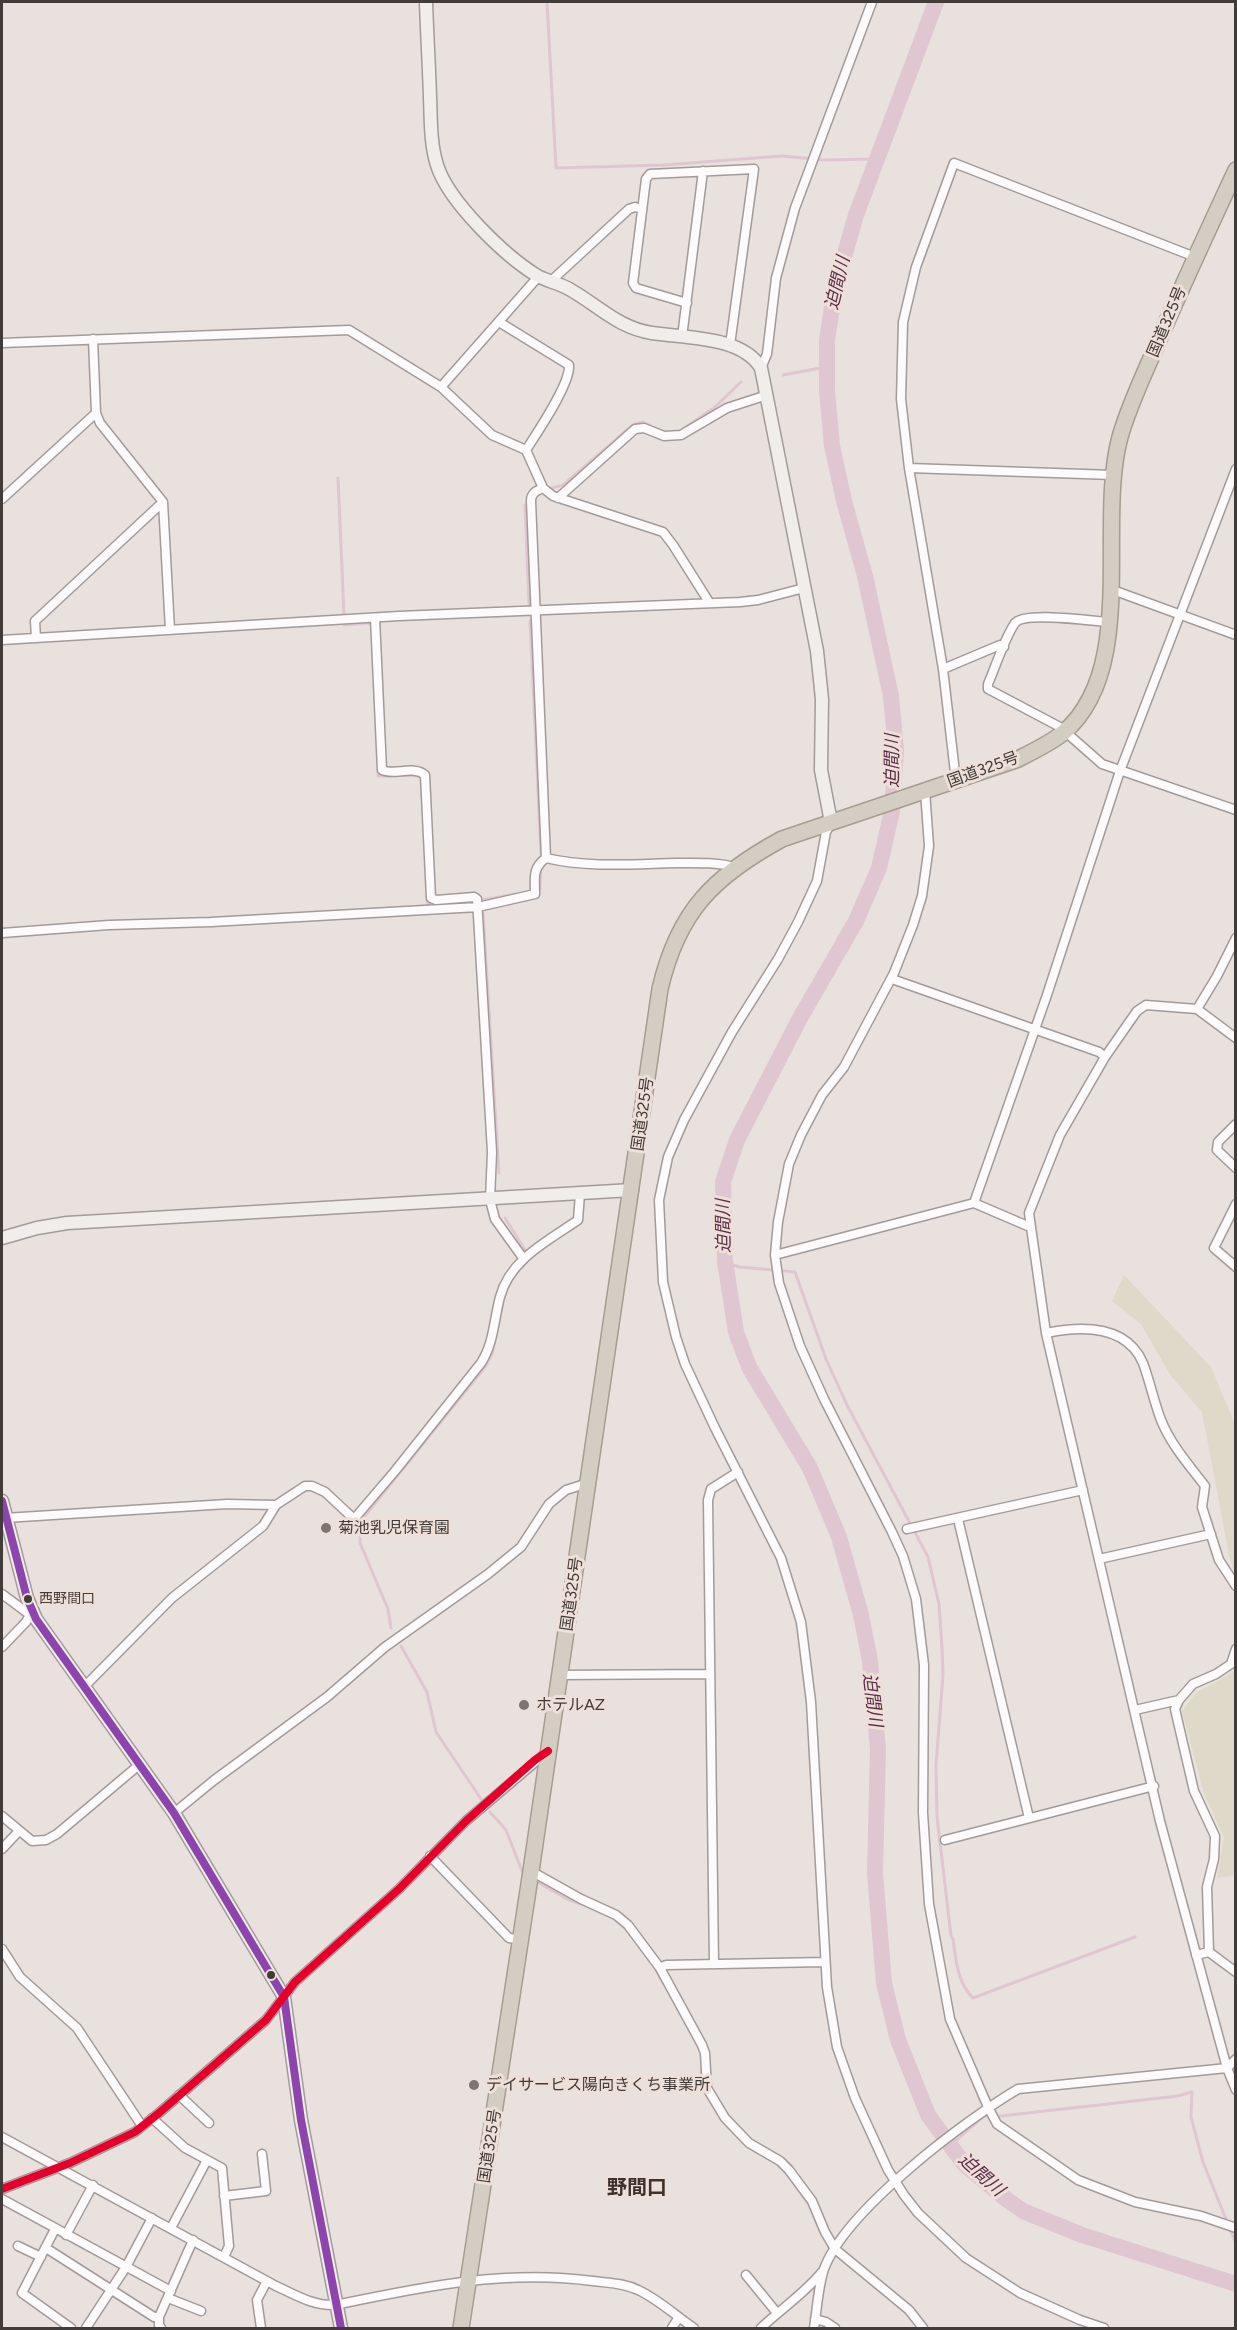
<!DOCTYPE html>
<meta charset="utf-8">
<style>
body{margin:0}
#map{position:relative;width:1237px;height:2330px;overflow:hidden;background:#e9e1de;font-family:Figtree,sans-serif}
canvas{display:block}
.frame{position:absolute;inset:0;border:3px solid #413b39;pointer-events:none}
</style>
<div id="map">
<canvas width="1237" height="2330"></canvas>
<div class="frame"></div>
</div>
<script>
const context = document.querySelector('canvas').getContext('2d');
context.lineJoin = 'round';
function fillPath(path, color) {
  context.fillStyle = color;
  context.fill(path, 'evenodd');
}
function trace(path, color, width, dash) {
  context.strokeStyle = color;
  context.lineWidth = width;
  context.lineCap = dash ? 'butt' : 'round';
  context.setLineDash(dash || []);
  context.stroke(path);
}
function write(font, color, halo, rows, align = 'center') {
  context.font = font + ' Figtree,"Noto Sans JP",sans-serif';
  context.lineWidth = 6;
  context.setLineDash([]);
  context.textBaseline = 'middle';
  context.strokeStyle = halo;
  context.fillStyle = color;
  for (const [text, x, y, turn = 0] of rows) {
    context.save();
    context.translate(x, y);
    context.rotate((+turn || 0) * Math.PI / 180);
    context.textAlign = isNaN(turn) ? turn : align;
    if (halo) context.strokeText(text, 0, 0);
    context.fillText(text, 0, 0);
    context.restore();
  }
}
const green = new Path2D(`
 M1124 1275 1211 1367 1236 1427 1235 1575 1230 1560 1202 1412 1171 1376 1141 1324 1112 1301Z
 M1235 1666V1875L1217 1878 1224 1837 1204 1794 1182 1711 1196 1693 1233 1672Z`);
const stream = new Path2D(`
 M547 2 556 168 664 165 782 156 823 160 876 159
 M783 375 826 367
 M683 429 715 407 741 382
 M338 478 344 615
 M552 488 563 485 633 425 643 422 652 427
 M525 505 529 604
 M530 621 541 854
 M344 625 370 623 372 627
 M378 769V776H391
 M401 775 421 776 422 797
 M537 890 540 889 541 866
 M427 896 428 904H437
 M482 900 516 894
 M464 902 473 901
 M483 913 499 1173
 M505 1218 525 1250
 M725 1263 740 1267 795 1272 826 1359 847 1405 928 1557 939 1604 942 1648 943 1675 936 1765 937 1817 951 1936 953 1939C956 1960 957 1982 973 1998L1135 1937
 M391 1628 388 1609 360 1543V1522L485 1367 492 1354 502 1307
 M401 1646 427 1692 436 1732 481 1799
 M490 1812 506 1830 522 1871
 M537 1882 569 1900 588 1906
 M655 1968 663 1983
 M702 2066 701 2081 704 2089
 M950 2146 984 2116H1001L1178 2096 1192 2092 1191 2117 1203 2162 1236 2244
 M783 2169 811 2207
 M815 2219 829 2247
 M898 2306 909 2315`);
const river = new Path2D(`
 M936 2 856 215 835 288 827 340V391L832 446 844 501 865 576 891 696 896 751 892 811 879 868 856 921 800 1018 737 1140 723 1182 725 1261 736 1332 749 1367 810 1468 839 1537 861 1615 870 1661 878 1749 875 1873 884 1983 898 2040 928 2115 964 2164 1006 2199 1023 2211 1082 2235 1236 2284`);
const street = new Path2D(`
 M551 281 629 209 635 207 642 209
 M687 303 636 288 633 283 646 179 650 174 754 169 730 345
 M499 322 569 365C571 383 537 433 526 450
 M682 337 703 171
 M93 339 96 413 100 423 163 502 170 630
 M2 343 349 330 441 387 492 435 526 450 543 488 553 496 663 532 673 545 709 602
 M761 368 767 354 776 278 795 208 872 2
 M441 387 538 277
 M909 468 1113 475
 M543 488C536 491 531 493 531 501L546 858
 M558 498 635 429 644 428 664 436 681 435 727 408 767 395
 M2 499 96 413
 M1110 589 1236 635
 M375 618 382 770C394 776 414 765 425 775L431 898 436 900 474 897 477 899 492 1152 490 1200 495 1219 523 1258
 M1108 622C1092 621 1024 611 1015 623 1004 639 996 666 988 684V689L1060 727 1102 764 1236 810
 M36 638 35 621 163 502
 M2 640 399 616 740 602 758 600 804 588
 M943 669 1000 645 1004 647
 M956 781 943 669 909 468 901 399 903 322 916 267 954 163 1195 257
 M925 791 929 846 922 896 913 925 894 973 844 1067 822 1095 801 1135 789 1164 778 1222 775 1255 779 1283 800 1346 824 1399 892 1532 903 1556 916 1599 924 1665 923 1813 929 1904 950 2019 988 2107 997 2124 1078 2180 1135 2202 1201 2216 1236 2228
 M831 823 826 832 817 881 798 922 778 959 732 1032 684 1120 668 1157 659 1200 663 1282 676 1337 685 1364 715 1428 781 1558 801 1622 811 1702 827 1987 837 2047 855 2098 888 2170 904 2195 918 2213 966 2258 1020 2293 1080 2320 1104 2328
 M2 933 109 925 211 922 478 907 535 894C535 878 532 868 546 858 588 868 633 864 676 863 696 863 715 862 735 867
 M892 979 1099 1052 1105 1057
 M1197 1009 1217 976 1236 938
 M1236 1038 1197 1009 1146 1005 1137 1011 1105 1057 1060 1135 1029 1213 1046 1333 1160 1821 1227 2068 1236 2090
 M1236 1124 1218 1142 1217 1150 1236 1168
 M974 1203 1047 995 1120 771 1236 469
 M1236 1204 1214 1248 1236 1267
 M775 1255 974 1203 1030 1227
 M1046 1333C1081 1326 1126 1324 1143 1363 1150 1382 1154 1402 1161 1420 1171 1445 1189 1465 1205 1486L1202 1507 1219 1560 1236 1586
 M5 1518 227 1504 276 1505
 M958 1519 1029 1818
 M907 1529 1083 1490
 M1099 1559 1211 1534
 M2 1594 33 1617
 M2 1647 26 1622 30 1615
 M560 1675 710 1674
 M84 1687 172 1598 263 1526 276 1505 305 1486H312L325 1492 354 1519 395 1471 481 1363C494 1343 494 1319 500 1297 510 1259 548 1241 578 1220L580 1194
 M1135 1710 1179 1700
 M174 1813 213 1781 327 1697 385 1647 488 1574 521 1547 549 1504 566 1490 588 1483
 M2 1816 32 1841 46 1840 57 1834 139 1765
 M945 1840 1154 1786
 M2 1849 19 1831
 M430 1856 509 1938 521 1940
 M531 1871 581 1899 616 1915 628 1925 660 1968 702 2045 705 2053 707 2088 725 2118 749 2143 780 2161 789 2170 812 2201 825 2232 835 2249 909 2310 923 2328
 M2 1949 20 1977 77 2028 142 2126
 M1209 1952 1207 1887 1214 1859 1215 1836 1194 1791 1175 1709 1179 1700 1193 1684 1216 1674 1231 1664 1236 1649
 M1196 1955 1209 1952 1236 1972
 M714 1964 708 1500 711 1489 738 1472
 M660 1968 666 1965 825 1962
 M179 2095 209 2123
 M152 2118 185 2148 222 2168 229 2246 224 2257
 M2 2137 276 2286C296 2295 313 2306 335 2305 422 2287 505 2269 593 2281 608 2283 624 2283 638 2290 658 2299 676 2316 694 2328
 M2 2189 70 2163 135 2132 159 2113 266 2020 295 1982 399 1889 466 1821 547 1752
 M224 2196 266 2191 262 2154
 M2 2199 171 2291
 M171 2228 207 2160
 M55 2229 22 2293 71 2328
 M66 2235 93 2185
 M18 2246 41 2257
 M46 2248 154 2317H159
 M746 2275 777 2313
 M168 2298 201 2311
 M815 2319 826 2322 835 2328
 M86 2328 126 2267 152 2218
 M161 2328 159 2325V2317L193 2240
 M261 2328 257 2300 267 2281
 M672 2328 679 2317
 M761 2328C781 2309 805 2293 822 2272
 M814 2328C817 2310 818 2287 824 2269 846 2210 964 2121 1018 2089L1227 2068 1236 2059`);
const secondary = new Path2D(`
 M426 2C427 33 429 65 430 97 431 119 430 143 437 165 448 201 504 255 536 275 546 281 559 283 569 289 598 305 618 328 652 333 686 338 742 336 761 368L817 651 822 699 821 770 831 822
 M2 1238 37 1228 67 1223 632 1190
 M2 1501 27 1598 36 1619 174 1813 284 1997 301 2120 341 2328`);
const highway = new Path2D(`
 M461 2328 531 1871 660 989C678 911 714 876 782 839L1016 760C1032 752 1049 744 1063 733 1139 669 1096 524 1120 437 1129 405 1144 375 1157 344 1182 286 1209 228 1236 170`);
const bus1 = new Path2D(`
 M2 1501 27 1598 36 1619 174 1813 284 1997 301 2120 341 2328`);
const bus2 = new Path2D(`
 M2 2189 70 2163 135 2132 159 2113 266 2020 295 1982 399 1889 466 1821 535 1760 548 1751`);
const markers = [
 [326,1528,6,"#7c7573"],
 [28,1599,5,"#413b39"],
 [524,1705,6,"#7c7573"],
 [271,1975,5,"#413b39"],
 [474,2085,6,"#7c7573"]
];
const busNames = [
 ["西野間口",39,1599]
];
const streetNames = [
 ["国道325号",1167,322,-67],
 ["国道325号",983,770,-20],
 ["国道325号",643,1114,-82],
 ["国道325号",572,1594,-82],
 ["国道325号",490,2146,-81]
];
const poiNames = [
 ["菊池乳児保育園",338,1528],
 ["ホテルAZ",536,1705],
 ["デイサービス陽向きくち事業所",486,2085]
];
const waterNames = [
 ["迫間川",838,283,-77],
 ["迫間川",893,761,-90],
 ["迫間川",724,1226,-91],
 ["迫間川",872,1700,83],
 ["迫間川",981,2175,42]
];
const quarterNames = [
 ["野間口",637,2188]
];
fillPath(green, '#ded9c9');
trace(stream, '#dfc6d1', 3);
trace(river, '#dfc6d1', 16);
trace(street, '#a29b99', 11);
trace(secondary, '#a29b99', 15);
trace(highway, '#a69c90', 18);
trace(street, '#fcfafa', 8);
trace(secondary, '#f0edea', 12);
trace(highway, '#d4cdc3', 15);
trace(bus1, '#8e44ad', 8);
trace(bus2, '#e4002b', 8);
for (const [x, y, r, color] of markers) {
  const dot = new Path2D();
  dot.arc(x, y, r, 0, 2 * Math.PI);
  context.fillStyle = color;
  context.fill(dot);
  trace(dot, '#eedfd9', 2);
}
write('14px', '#413b39', '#eedfd9', busNames, 'left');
write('16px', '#413b39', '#eedfd9', streetNames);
write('16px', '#413b39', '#eedfd9', poiNames, 'left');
write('italic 18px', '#5b2e49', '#eedfd9', waterNames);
write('bold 20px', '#3e322d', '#eedfd9', quarterNames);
</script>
